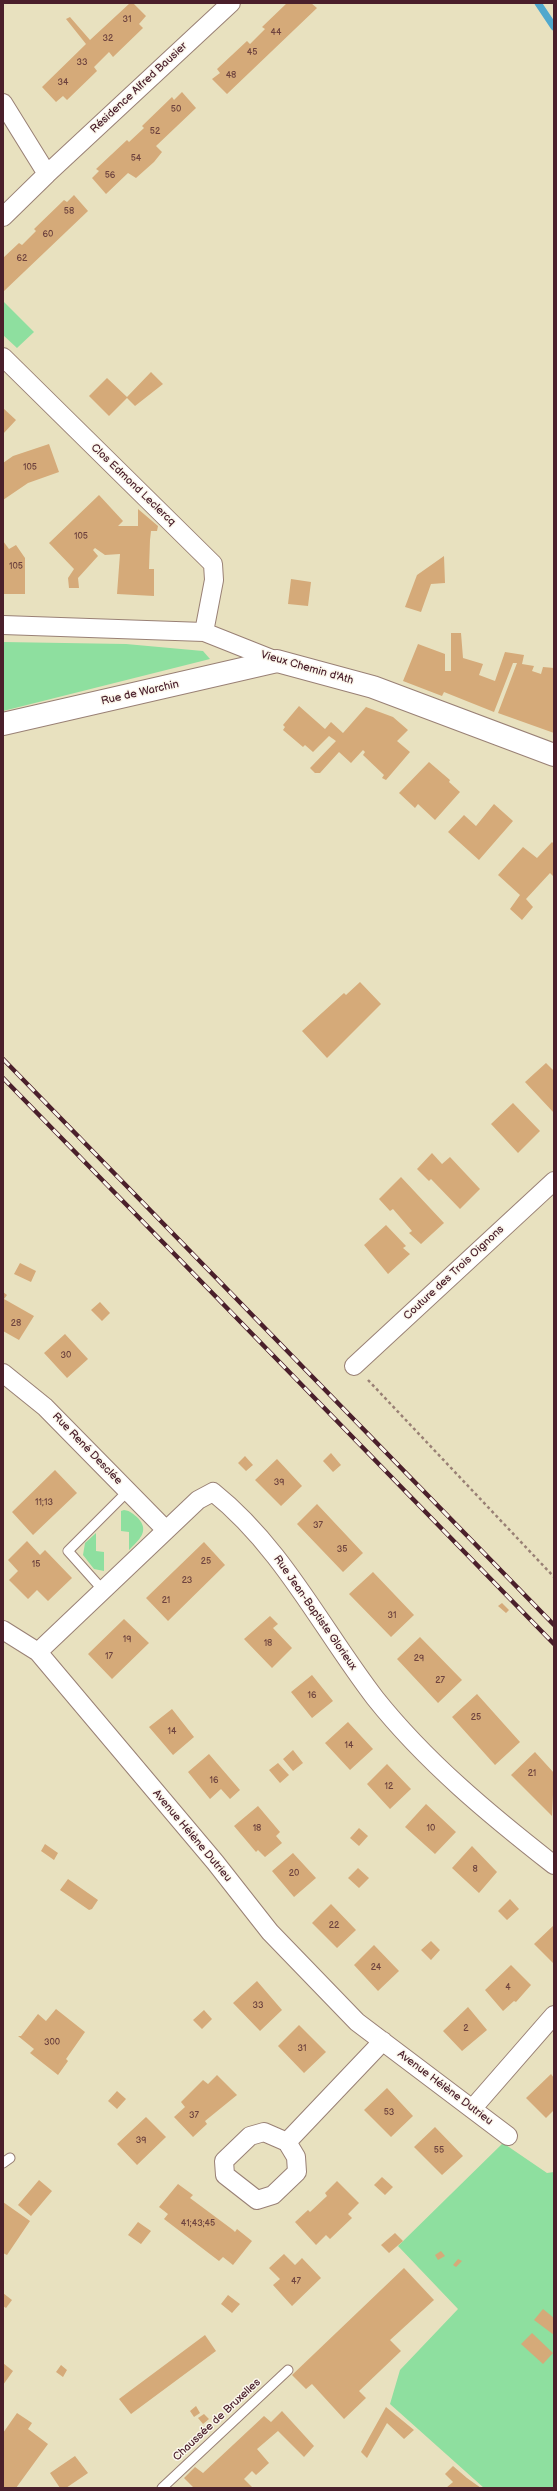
<!DOCTYPE html>
<meta charset="utf-8">
<style>
body{margin:0}
#map{position:relative;width:557px;height:2491px;overflow:hidden;background:#e8e1bf;font-family:"Balsamiq Sans",sans-serif}
canvas{display:block}
.frame{position:absolute;inset:0;border:4px solid #4a1f2b;pointer-events:none}
</style>
<div id="map">
<canvas width="557" height="2491"></canvas>
<div class="frame"></div>
</div>
<script>
const context = document.querySelector('canvas').getContext('2d');
context.lineJoin = 'round';
function fillPath(path, color) {
  context.fillStyle = color;
  context.fill(path, 'evenodd');
}
function trace(path, color, width, dash) {
  context.strokeStyle = color;
  context.lineWidth = width;
  context.lineCap = dash ? 'butt' : 'round';
  context.setLineDash(dash || []);
  context.stroke(path);
}
function write(font, color, halo, rows, align = 'center') {
  context.font = font + ' "Balsamiq Sans",sans-serif';
  context.lineWidth = 3;
  context.setLineDash([]);
  context.textBaseline = 'middle';
  context.strokeStyle = halo;
  context.fillStyle = color;
  for (const [text, x, y, turn = 0] of rows) {
    context.save();
    context.translate(x, y);
    context.rotate((+turn || 0) * Math.PI / 180);
    context.textAlign = isNaN(turn) ? turn : align;
    if (halo) context.strokeText(text, 0, 0);
    context.fillText(text, 0, 0);
    context.restore();
  }
}
const green = new Path2D(`
 M3 301 34 332 17 348 3 335Z
 M3 642 126 644 203 651 210 659 3 711Z
 M124 1510C131 1511 133 1514 138 1518 150 1531 139 1540 129 1550V1532L121 1531V1511Z
 M96 1533V1551L104 1552V1571L94 1569 83 1555 85 1543Z
 M503 2143 547 2173 554 2172V2488H484L390 2404 400 2370 458 2309 398 2246Z`);
const stream = new Path2D(`
 M538 3 554 27`);
const building = new Path2D(`
 M130 3H133L146 16 139 24 143 28 113 57 109 52 94 67 97 71 67 100 63 96 56 102 42 87 86 44 66 19 70 17 90 40Z
 M287 3H311L317 8 227 94 212 79 220 73 217 69 247 41 250 44 265 29 262 27Z
 M182 92 196 108 156 146 162 152 154 162 136 178 128 173 106 194 92 178 99 171 96 169 127 140 129 142 144 128 142 126 172 97 174 100Z
 M74 195 88 211 3 292V258L19 243 22 245 36 231 34 229 64 200 67 202Z
 M151 372 163 384 135 406 127 398 109 416 89 396 107 378 127 397Z
 M3 408 16 420 3 434Z
 M49 444 59 472 28 483 3 500V463L13 456Z
 M99 495 123 521 118 526H138V509L158 526 157 531H151L150 540 149 569H154V596L117 594 120 554 105 555 95 548 93 550 98 556 78 578 79 588H69L68 578 74 569 49 543Z
 M3 541 9 549 16 545 25 558V594H3Z
 M444 556 445 583 431 584 421 612 405 607 417 575Z
 M291 579 311 582 308 606 288 604Z
 M451 633H461L463 658 483 664 479 675 495 681 505 652 524 655 522 664 534 666 532 671 541 674 543 667 554 668V733L498 713 517 663H513L494 712 444 692 442 696 403 681 418 644 445 654V671H451Z
 M299 706 325 729 331 722 343 733 366 707 393 717 408 730 397 741 410 752 386 780 382 778 384 775 363 755 365 752 363 750 351 763 339 752 320 773H315L310 768 336 741 329 736 313 752 305 745 303 747 283 730 285 727 283 725Z
 M429 762 450 780 449 782 460 792 435 820 418 804 415 808 399 793Z
 M494 804 513 821 479 860 448 832 464 815 476 826Z
 M552 842 554 844V877L550 873 526 899 533 907 522 920 510 909 520 895 498 875 523 847 537 858Z
 M360 982 381 1004 327 1058 302 1031 344 993 346 995Z
 M546 1063 554 1071V1113L525 1082Z
 M513 1103 540 1131 518 1153 491 1124Z
 M432 1153 442 1164 450 1157 480 1189 460 1209 431 1179 429 1181 417 1169Z
 M401 1177 444 1223 421 1244 409 1233 412 1231 393 1209 390 1211 379 1199Z
 M386 1225 406 1246 403 1248 410 1254 388 1274 364 1245Z
 M20 1263 36 1271 31 1282 14 1274Z
 M3 1292 7 1295 4 1299 34 1316 19 1340 3 1331Z
 M100 1302 110 1313 102 1321 91 1310Z
 M65 1334 88 1359 67 1378 44 1353Z
 M331 1453 341 1465 333 1472 323 1461Z
 M245 1456 253 1465 246 1471 238 1463Z
 M277 1459 302 1486 281 1506 255 1480Z
 M55 1470 77 1493 33 1535 12 1512Z
 M317 1504 363 1553 343 1572 297 1524Z
 M27 1541 40 1555 45 1550 72 1578 48 1601 37 1590 28 1599 9 1580 18 1571 8 1560Z
 M204 1542 225 1565 168 1621 146 1598Z
 M373 1572 414 1615 391 1637 349 1594Z
 M502 1603 509 1610 506 1613 498 1606Z
 M270 1616 278 1624 273 1628 292 1648 272 1668 244 1639Z
 M124 1619 149 1643 112 1679 88 1654Z
 M420 1637 462 1680 438 1703 397 1659Z
 M312 1675 333 1701 312 1718 291 1692Z
 M477 1694 520 1742 495 1765 452 1717Z
 M172 1709 194 1737 173 1755 149 1727Z
 M348 1722 373 1749 350 1770 325 1743Z
 M293 1750 303 1763 293 1771 283 1759Z
 M535 1752 554 1773 552 1816 511 1775Z
 M209 1754 240 1790 230 1799 221 1789 210 1799 188 1772Z
 M278 1763 289 1775 280 1783 269 1770Z
 M387 1764 411 1789 390 1809 367 1784Z
 M426 1804 456 1832 435 1854 405 1827Z
 M258 1806 280 1832 276 1836 282 1843 265 1857 258 1850 256 1852 234 1826Z
 M359 1828 368 1836 359 1846 350 1838Z
 M45 1844 58 1853 54 1860 41 1851Z
 M472 1846 497 1872 479 1893 452 1868Z
 M293 1853 316 1878 294 1897 272 1871Z
 M358 1868 369 1878 359 1888 348 1878Z
 M68 1879 98 1900 92 1909 89 1910 60 1890Z
 M510 1899 519 1909 507 1920 498 1911Z
 M331 1904 356 1930 337 1948 312 1923Z
 M554 1925V1964L534 1944Z
 M431 1941 440 1950 431 1960 421 1950Z
 M374 1945 399 1971 378 1991 354 1965Z
 M511 1965 531 1985 516 2002 514 2001 503 2011 485 1990Z
 M257 1981 282 2010 260 2031 233 2003Z
 M468 2007 487 2030 462 2051 443 2031Z
 M56 2009 85 2032 66 2059 68 2061 58 2075 30 2053 34 2049 18 2036H21L38 2014 46 2021Z
 M204 2010 212 2019 202 2029 193 2020Z
 M299 2025 326 2052 304 2073 278 2046Z
 M551 2074 554 2078V2110L546 2118 526 2098Z
 M217 2075 237 2095 205 2121 207 2124 193 2137 174 2117 185 2107 181 2102 203 2080 208 2084Z
 M387 2088 413 2116 391 2137 364 2110Z
 M117 2091 126 2099 117 2109 108 2101Z
 M146 2117 166 2137 137 2165 117 2144Z
 M435 2127 463 2156 442 2175 414 2147Z
 M382 2177 393 2187 385 2195 374 2185Z
 M39 2180 52 2191 31 2216 18 2205Z
 M337 2181 359 2203 348 2214 352 2218 330 2239 326 2235 316 2245 295 2222 308 2210 310 2212 327 2196 325 2193Z
 M178 2184 193 2195 190 2198 233 2230 235 2232 237 2229 252 2241 233 2265 223 2257 219 2261 164 2219 168 2214 159 2207Z
 M3 2202 30 2221 7 2255 3 2253Z
 M138 2222 151 2231 141 2244 128 2235Z
 M395 2233 403 2241 389 2253 381 2245Z
 M441 2251 445 2256 438 2260 435 2255Z
 M284 2254 295 2265 302 2258 321 2278 292 2306 273 2285 280 2279 269 2268Z
 M458 2259 462 2261 456 2267 453 2265Z
 M404 2268 434 2300 390 2340 401 2351 359 2391 366 2398 344 2419 312 2384 306 2389 292 2375Z
 M3 2293 12 2300 6 2308 3 2306Z
 M228 2295 240 2304 232 2313 221 2304Z
 M543 2309 554 2318V2335L534 2320Z
 M532 2333 553 2353 543 2364 521 2344Z
 M205 2335 216 2351 131 2414 119 2399Z
 M3 2363 13 2371 3 2385Z
 M61 2365 67 2370 63 2377 56 2372Z
 M196 2406 200 2413 194 2417 190 2411Z
 M386 2407 414 2430 404 2439 387 2423 367 2458 361 2452Z
 M282 2411 314 2446 304 2457 278 2431 257 2449 269 2463 256 2475 252 2471 244 2479 253 2488H194L184 2478 195 2467 203 2473 264 2416 271 2422Z
 M17 2413 32 2423 28 2429 48 2444 16 2488H3V2433Z
 M204 2414 209 2419 203 2424 198 2418Z
 M75 2456 88 2473 66 2488H60L50 2473Z
 M453 2466 467 2478 481 2488H446L453 2482 445 2474Z`);
const path = new Path2D(`
 M368 1380 554 1577`);
const service = new Path2D(`
 M102 1589 68 1551 128 1491
 M3 2163 10 2158
 M162 2488 288 2370`);
const minor = new Path2D(`
 M3 103 47 174
 M3 217 47 174 231 3
 M3 357 213 564 214 580 204 632
 M3 625 204 632 277 661
 M354 1366 554 1181
 M3 1373 45 1407 166 1530
 M3 1630 38 1652 215 1862 270 1932 357 2022 508 2136
 M38 1652 198 1500 213 1492C282 1547 322 1629 375 1698 426 1762 490 1815 554 1865
 M472 2109 554 2015
 M287 2142 296 2157 297 2172 273 2195 257 2200 225 2175 224 2161 250 2136 264 2132 287 2142 383 2041`);
const tertiary = new Path2D(`
 M3 724 277 661 373 687 554 755`);
const rail = new Path2D(`
 M3 1059 554 1625
 M3 1078 554 1644`);
const numberNames = [
 ["31",127,20],
 ["44",276,33],
 ["32",108,39],
 ["45",252,53],
 ["33",82,63],
 ["48",231,76],
 ["34",63,83],
 ["50",176,110],
 ["52",155,132],
 ["54",136,159],
 ["56",110,176],
 ["58",69,212],
 ["60",48,235],
 ["62",22,259],
 ["105",30,468],
 ["105",81,537],
 ["105",16,567],
 ["28",16,1324],
 ["30",66,1356],
 ["39",279,1483],
 ["11;13",44,1503],
 ["37",318,1526],
 ["35",342,1550],
 ["25",206,1562],
 ["15",36,1565],
 ["23",187,1581],
 ["21",166,1601],
 ["31",392,1616],
 ["19",127,1640],
 ["18",268,1644],
 ["17",109,1657],
 ["29",419,1659],
 ["27",440,1681],
 ["16",312,1696],
 ["25",476,1718],
 ["14",172,1732],
 ["14",349,1746],
 ["21",532,1774],
 ["16",214,1781],
 ["12",389,1787],
 ["18",257,1829],
 ["10",431,1829],
 ["8",475,1870],
 ["20",294,1874],
 ["22",334,1926],
 ["24",376,1968],
 ["4",508,1988],
 ["33",258,2006],
 ["2",466,2029],
 ["300",52,2043],
 ["31",302,2049],
 ["53",389,2113],
 ["37",194,2116],
 ["39",141,2141],
 ["55",439,2151],
 ["41;43;45",198,2224],
 ["47",296,2282]
];
const streetNames = [
 ["Résidence Alfred Bausier",139,88,-43],
 ["Clos Edmond Leclercq",133,485,44],
 ["Vieux Chemin d'Ath",307,668,16],
 ["Rue de Warchin",140,693,-13],
 ["Couture des Trois Oignons",454,1273,-43],
 ["Rue René Desclée",87,1449,46],
 ["Rue Jean-Baptiste Glorieux",315,1613,55],
 ["Avenue Hélène Dutrieu",192,1836,50],
 ["Avenue Hélène Dutrieu",445,2088,37],
 ["Chaussée de Bruxelles",217,2420,-43]
];
fillPath(green, '#8edf9f');
trace(stream, '#50a8cd', 7);
fillPath(building, '#d5aa79');
trace(service, '#998075', 11);
trace(minor, '#998075', 20);
trace(tertiary, '#998075', 24);
trace(path, '#998075', 2.5, [3, 3]);
trace(service, '#fff', 9);
trace(minor, '#fff', 18);
trace(tertiary, '#fff', 22);
trace(rail, '#4a1f2b', 4.5);
trace(rail, '#fbf7ec', 3, [9]);
write('9px', '#6d423e', null, numberNames);
write('11px', '#4a1f2b', '#fbf7ec', streetNames);
</script>
